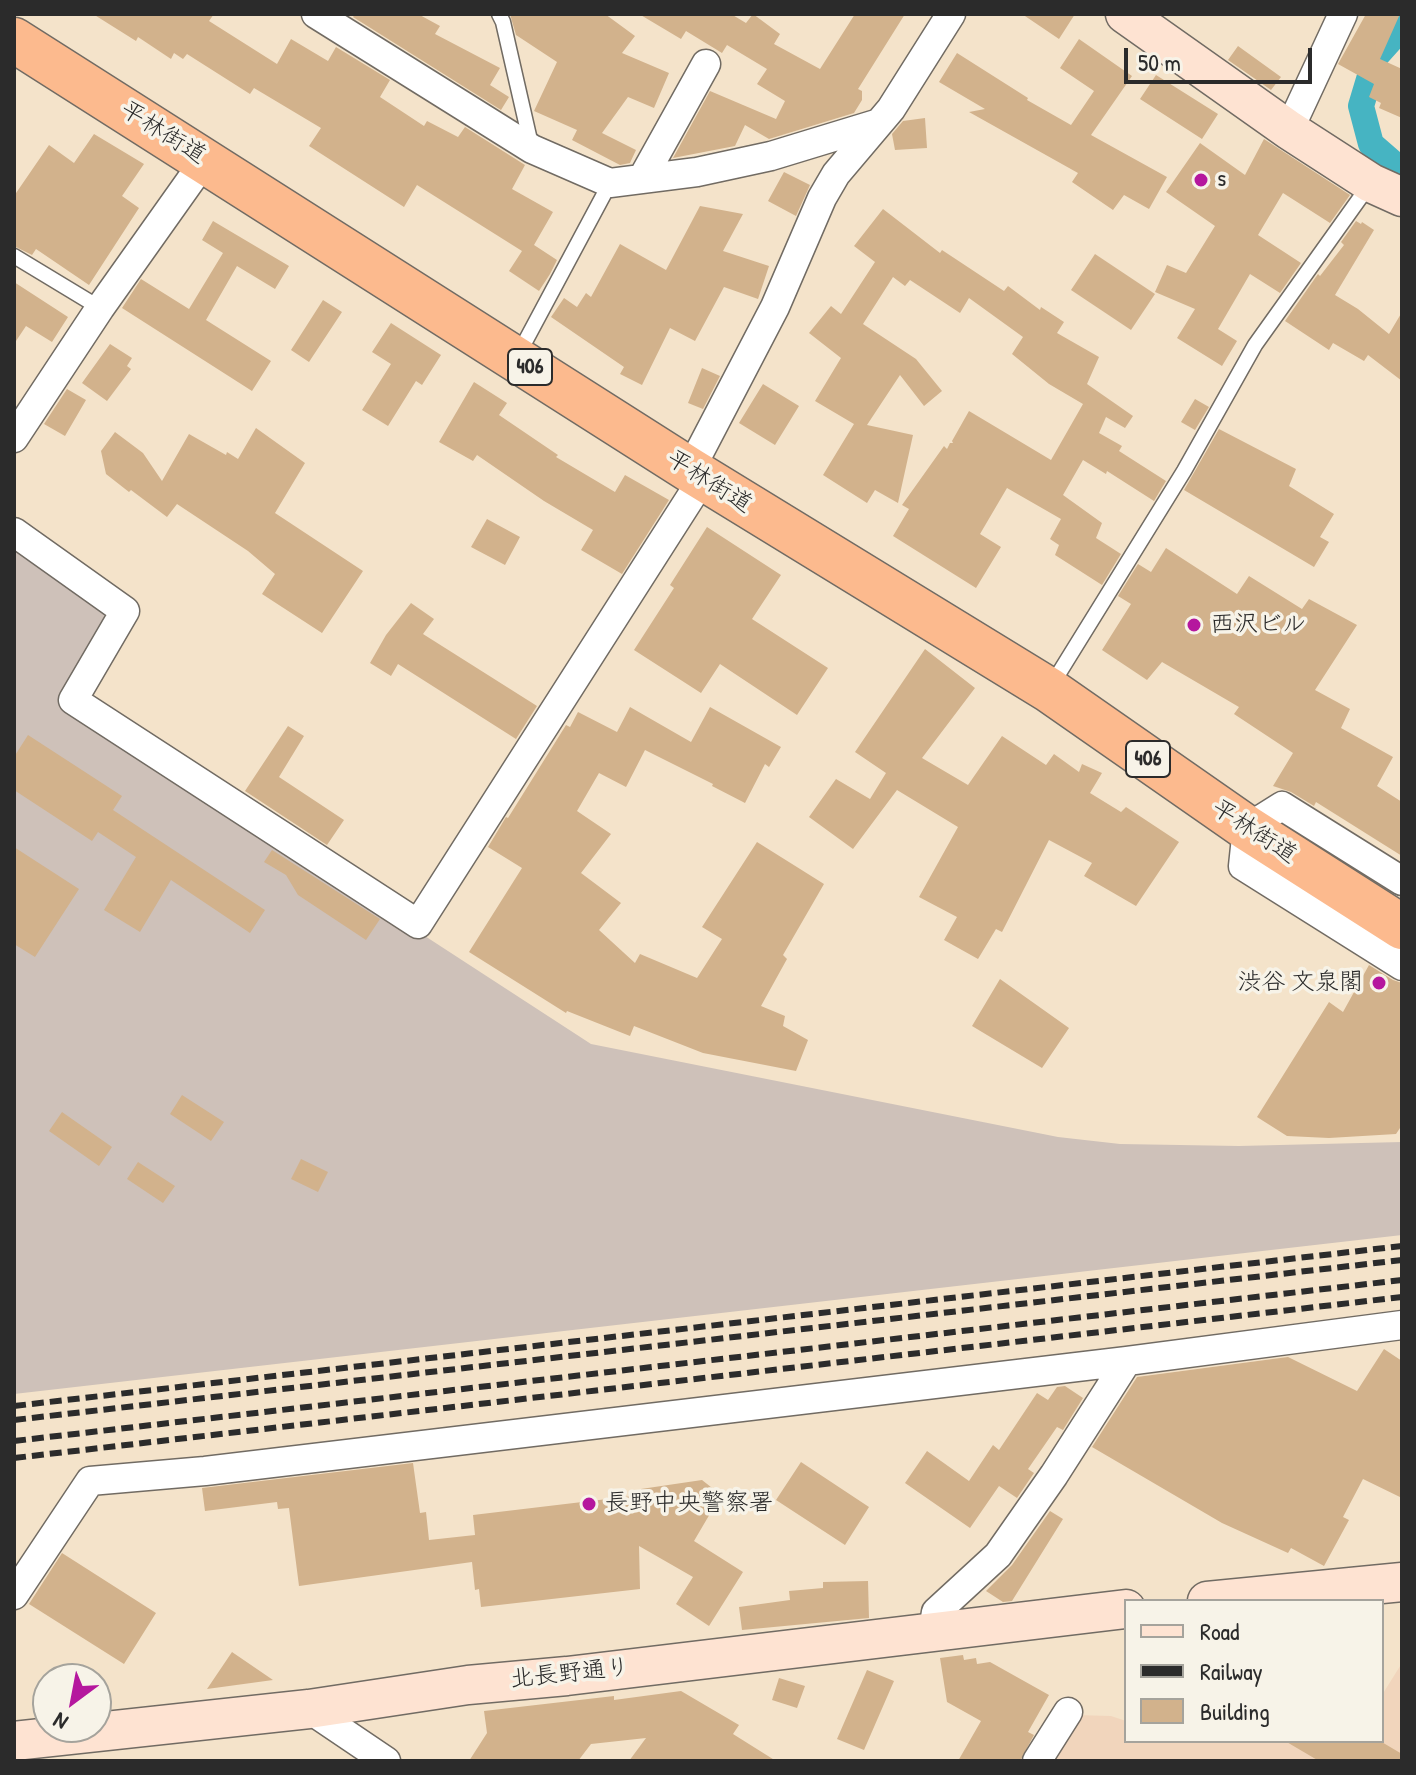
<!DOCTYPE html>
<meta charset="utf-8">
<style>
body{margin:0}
#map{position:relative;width:1416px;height:1775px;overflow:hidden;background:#f4e3ca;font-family:"Patrick Hand",sans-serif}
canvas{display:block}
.frame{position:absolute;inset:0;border:16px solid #2b2b2b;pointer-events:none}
.legend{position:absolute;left:1124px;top:1599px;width:260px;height:144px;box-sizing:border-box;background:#f7f3e8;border:2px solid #a5a39c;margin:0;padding:10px 14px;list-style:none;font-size:24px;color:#2b2b2b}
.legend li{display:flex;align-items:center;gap:16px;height:40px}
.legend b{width:40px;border:2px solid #a5a39c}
.north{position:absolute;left:32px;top:1663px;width:80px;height:80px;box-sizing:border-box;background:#f7f3e8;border:2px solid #a5a39c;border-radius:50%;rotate:212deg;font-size:22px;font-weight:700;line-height:32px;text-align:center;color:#2b2b2b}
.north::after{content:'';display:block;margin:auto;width:28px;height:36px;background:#b5179e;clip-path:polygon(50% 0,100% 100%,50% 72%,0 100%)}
.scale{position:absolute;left:1124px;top:48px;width:188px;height:36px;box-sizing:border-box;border:4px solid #2b2b2b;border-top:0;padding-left:10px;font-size:24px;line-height:28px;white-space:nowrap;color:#2b2b2b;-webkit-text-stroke:6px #f7f3e8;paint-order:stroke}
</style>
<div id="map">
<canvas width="1416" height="1775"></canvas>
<div class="frame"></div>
<ul class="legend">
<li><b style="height:10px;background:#fee3d2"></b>Road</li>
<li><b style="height:10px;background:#2b2b2b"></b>Railway</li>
<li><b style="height:22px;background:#d2b28c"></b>Building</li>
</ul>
<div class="north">N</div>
<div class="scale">50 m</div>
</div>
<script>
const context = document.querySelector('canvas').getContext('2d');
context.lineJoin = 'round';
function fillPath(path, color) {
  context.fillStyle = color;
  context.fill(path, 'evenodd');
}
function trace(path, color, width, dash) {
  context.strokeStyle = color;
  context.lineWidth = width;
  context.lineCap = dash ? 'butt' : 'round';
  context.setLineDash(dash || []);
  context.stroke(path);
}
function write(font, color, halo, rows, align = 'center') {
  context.font = font + ' "Patrick Hand","Klee One",sans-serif';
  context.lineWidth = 7;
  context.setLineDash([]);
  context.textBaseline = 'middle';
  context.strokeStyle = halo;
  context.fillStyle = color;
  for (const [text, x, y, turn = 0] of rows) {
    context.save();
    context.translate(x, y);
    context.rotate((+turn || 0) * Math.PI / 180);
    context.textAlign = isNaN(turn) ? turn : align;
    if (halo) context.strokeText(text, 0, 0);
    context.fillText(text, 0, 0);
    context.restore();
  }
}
const built = new Path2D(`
 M1402 1663V1761H1049L1075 1715 1111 1716 1126 1721V1741H1382V1695Z`);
const industrial = new Path2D(`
 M14 537 117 615 65 702 591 1044 1058 1137 1120 1144 1239 1146 1402 1142V1235L14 1394Z`);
const canal = new Path2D(`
 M1402 27 1376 56 1361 106 1371 144 1402 171`);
const building = new Path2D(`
 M93 14H214L209 21 277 64 291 39 328 61 336 47 390 80 380 97 424 126 427 121 458 137 465 127 525 165 512 189 553 212 534 245 557 260 550 274 539 291 509 271 522 251 417 185 404 207 309 146 321 128 254 88 250 94 187 54 183 59 174 53 171 59 138 37 136 41Z
 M355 14H418L440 26 435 34 500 68 490 85 509 97 501 110 353 17Z
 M510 14H605L635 36 622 53 669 73 654 108 628 97 602 133 636 150 630 163 620 165 572 140 577 130 534 111 557 62 516 35Z
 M639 14H731L746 23 753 14 780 34 774 44 820 69 855 14H905L858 89 862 91V100L854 113 769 139 745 125 735 146 673 158 710 91 776 119 785 101 757 84 767 69 727 45 722 53 686 31 681 39Z
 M1022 14H1075L1059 39Z
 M1366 14H1400L1380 59 1402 69V118L1379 108 1381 103 1369 97 1374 84 1338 64Z
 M1079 39 1132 76 1091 135 1167 177 1149 209 1124 195 1113 210 1072 182 1078 173 969 112 985 109 939 82 957 53 1028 98 1027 100 1071 125 1094 91 1060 68Z
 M1238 46 1281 77 1271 90 1228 60Z
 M1156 75 1218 114 1202 139 1140 99Z
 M925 118 927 148 895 150 892 134 903 121Z
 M94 134 144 164 122 196 139 208 89 285 36 249 32 255 14 246V196L49 145 74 163Z
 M1264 139 1350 195 1330 223 1283 193 1258 235 1301 263 1280 293 1250 274 1218 329 1237 341 1222 366 1177 338 1195 309 1155 292 1167 265 1186 273 1215 226 1166 192 1200 143 1245 175Z
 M784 172 810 185 796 216 768 201Z
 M700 206 743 214 723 251 769 266 758 299 724 287 695 341 670 328 642 385 620 374 624 367 551 317 564 298 577 307 586 293 591 297 620 244 666 270Z
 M883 209 940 253 942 250 1004 291 1008 286 1040 310 1041 307 1064 322 1057 333 1099 357 1087 384 1133 416 1125 428 1106 417 1099 433 1122 446 1119 451 1166 481 1154 501 1107 471 1106 474 1083 460 1063 495 1102 523 1096 538 1121 554 1102 585 1055 555 1059 545 1050 539 1061 519 1007 488 980 534 1001 547 976 588 893 536 909 509 902 505 944 446 947 449 950 443H953L952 441 969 411 1051 460 1083 404 1049 384 1012 354 1023 337 969 298 960 313 910 280 905 286 893 277 863 324 916 359 942 391 924 406 900 375 867 425 913 435 898 503 875 490 867 503 823 475 854 424 815 401 841 358 809 333 831 306 841 314 875 262 854 246Z
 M213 221 289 266 275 289 237 266 206 320 271 361 252 391 122 308 141 279 189 309 223 253 202 240Z
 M1356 221 1361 224 1362 222 1374 230 1335 295 1358 309 1389 334 1402 312V381L1368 355 1364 361 1333 343 1329 350 1285 321 1318 274 1320 276 1344 245 1341 242Z
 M1095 254 1155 294 1131 330 1071 290Z
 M14 282 68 317 52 342 26 326 14 344Z
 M323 300 342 312 309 362 291 350Z
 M391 323 441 355 422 385 416 381 388 426 362 410 391 364 372 352Z
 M110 344 132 358 127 366 131 369 107 401 82 383Z
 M702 368 720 376 703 409 688 403Z
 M474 382 507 403 499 415 558 455 556 457 615 492 625 475 669 500 622 574 581 550 593 530 544 501 477 455 473 461 439 442Z
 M763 384 799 406 775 445 739 423Z
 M67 389 86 400 65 436 44 424Z
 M1195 399 1209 407 1195 430 1181 422Z
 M256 428 305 463 275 513 363 571 322 633 262 594 275 574 248 551 177 504 167 517 131 490 129 492 106 474 101 451 115 432 143 453 162 481 189 434 226 455 227 452 238 459Z
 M1219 429 1296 469 1289 486 1334 514 1320 537 1329 542 1314 567 1184 490Z
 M487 519 520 537 505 565 471 547Z
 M707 527 781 575 752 619 828 668 797 715 720 664 701 693 634 650 674 588 670 585Z
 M1166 548 1237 594 1249 576 1302 609 1309 599 1357 625 1315 690 1350 709 1341 728 1393 757 1377 786 1402 802V856L1316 802 1314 806 1291 792 1273 786 1293 753 1234 714 1239 707 1162 662 1147 680 1102 650 1131 604 1118 596 1138 564 1151 572Z
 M411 603 434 619 423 634 537 706 516 739 398 664 391 676 370 663 386 635Z
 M925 649 975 688 922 758 968 785 1002 736 1046 765 1054 754 1079 772 1082 764 1102 773 1090 793 1121 812 1126 807 1179 842 1136 906 1084 876 1092 863 1049 840 1002 932 996 929 978 959 944 940 957 917 919 897 958 827 897 790 853 849 809 817 836 779 870 799 886 773 855 752Z
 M630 707 691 742 710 707 781 747 769 767 765 764 745 803 712 786 713 784 645 750 626 787 599 773 577 811 611 834 581 873 621 903 599 930 635 963 640 954 697 978 722 939 702 927 757 842 824 884 783 955 787 959 761 1006 785 1016 783 1026 808 1040 796 1071 703 1053 634 1026 630 1036 567 1011 566 1013 469 952 522 868 488 847 506 817 508 818 566 725 570 727 578 712 617 732Z
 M288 726 304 736 279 777 344 820 327 845 245 791Z
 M28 735 122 796 113 810 265 910 250 933 171 880 140 932 104 910 136 857 98 832 92 841 14 790V757Z
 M14 847 79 889 35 957 14 944Z
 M272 850 380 919 366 940 298 895 286 875 264 862Z
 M1369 965 1393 980 1402 983V1125L1396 1134 1329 1138 1287 1136 1257 1117 1329 1002 1343 1012Z
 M1000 979 1069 1028 1042 1068 972 1026Z
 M182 1095 224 1122 211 1141 170 1114Z
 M62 1112 112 1147 99 1166 49 1131Z
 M301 1159 328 1172 318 1192 291 1179Z
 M138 1162 175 1186 163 1203 127 1179Z
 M1384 1349 1402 1361V1498L1363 1479 1343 1517 1349 1520 1324 1566 1291 1548 1288 1553 1222 1523 1092 1447 1137 1377 1288 1357 1357 1391Z
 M1065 1386 1083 1398 1063 1430 1057 1427 1028 1469 1034 1473 1017 1498 999 1486 970 1528 905 1483 927 1451 969 1481 993 1445 999 1450 1037 1393 1048 1400 1057 1387Z
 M801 1462 869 1507 845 1545 776 1500Z
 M413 1463 420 1513 426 1512 429 1540 475 1535 473 1515 641 1495V1489L702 1480 721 1495 694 1541 743 1572 709 1626 676 1604 693 1577 639 1546 640 1589 481 1607 479 1589 475 1590 472 1562 299 1586 289 1508 278 1509 277 1502 205 1511 202 1488Z
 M1050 1511 1063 1519 1012 1601 1003 1602 986 1591 1012 1565Z
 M62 1553 156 1613 124 1664 29 1604Z
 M868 1581 869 1618 742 1630 739 1607 790 1600 789 1591 823 1588V1582Z
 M232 1652 273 1680 207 1689Z
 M963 1655 964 1660 976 1658 977 1664 990 1662 1049 1695 1028 1732 1034 1735 1020 1761H958L981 1721 947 1702 940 1658Z
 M867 1670 894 1681 864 1750 837 1739Z
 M779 1678 805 1686 797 1708 772 1700Z
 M681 1691 739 1725 733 1734 776 1761H629L646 1738 591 1744 578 1761H469L487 1733 484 1711 614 1696V1700Z
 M1285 1741H1380L1402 1754V1761H1319Z`);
const lane = new Path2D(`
 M499 14 503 22 532 149
 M14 256 100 308
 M518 355 610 183
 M1051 686 1184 471 1255 345 1370 184`);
const street = new Path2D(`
 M316 14 532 149 610 183 697 172 771 156 876 124
 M1289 130 1343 14
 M642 179 706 64
 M14 438 100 308 205 160
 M690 470 775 307 822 198 836 174 891 109 951 14
 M14 532 125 611 73 700 418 924 703 478
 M1402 881 1282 806 1247 828 1243 866 1402 966
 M14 1595 90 1481 205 1471 1127 1361 1402 1325
 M933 1630 936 1612 998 1555 1054 1475 1127 1361
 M309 1709 386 1761
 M1037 1761 1068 1712`);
const secondary = new Path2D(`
 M1125 14 1289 130 1371 183 1402 197
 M1207 1601 1402 1582
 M14 1741 309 1709 468 1685 567 1676 1126 1609`);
const highway = new Path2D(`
 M14 40 690 470 1049 690 1247 828 1402 927`);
const rail = new Path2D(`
 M14 1406 1402 1246
 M14 1420 1402 1260
 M14 1441 1402 1280
 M14 1458 1402 1297`);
const markers = [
 [1201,180,8,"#b5179e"],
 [1194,625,8,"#b5179e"],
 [1379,983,8,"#b5179e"],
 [589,1504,8,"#b5179e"]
];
const shields = [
 [530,367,44],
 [1148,759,44]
];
const shieldNames = [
 ["406",530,367],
 ["406",1148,759]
];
const streetNames = [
 ["平林街道",163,133,32],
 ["平林街道",709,482,32],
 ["平林街道",1254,832,33],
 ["北長野通り",570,1674,-6]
];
const poiNames = [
 ["s",1217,180],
 ["西沢ビル",1210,625],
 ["渋谷 文泉閣",1363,983,"right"],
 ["長野中央警察署",605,1504]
];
fillPath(built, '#f1d5bc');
fillPath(industrial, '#cec1b9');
trace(canal, '#46b4c2', 26);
fillPath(building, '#d2b28c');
trace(lane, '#716b63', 17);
trace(street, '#716b63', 31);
trace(secondary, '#716b63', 41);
trace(highway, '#716b63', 47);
trace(lane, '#fff', 14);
trace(street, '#fff', 28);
trace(secondary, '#fee3d2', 38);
trace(highway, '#fcba8e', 44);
trace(rail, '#2b2b2b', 6, [12, 6]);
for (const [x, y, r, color] of markers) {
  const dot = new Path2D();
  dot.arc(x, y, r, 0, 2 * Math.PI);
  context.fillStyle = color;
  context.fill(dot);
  trace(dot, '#f7f3e8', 3);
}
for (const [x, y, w] of shields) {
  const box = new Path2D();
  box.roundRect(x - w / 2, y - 18, w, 36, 6);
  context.fillStyle = '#f7f3e8';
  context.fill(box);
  trace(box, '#2b2b2b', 2);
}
write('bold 22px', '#2b2b2b', null, shieldNames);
write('24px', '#2b2b2b', '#f7f3e8', streetNames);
write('24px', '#2b2b2b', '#f7f3e8', poiNames, 'left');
</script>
